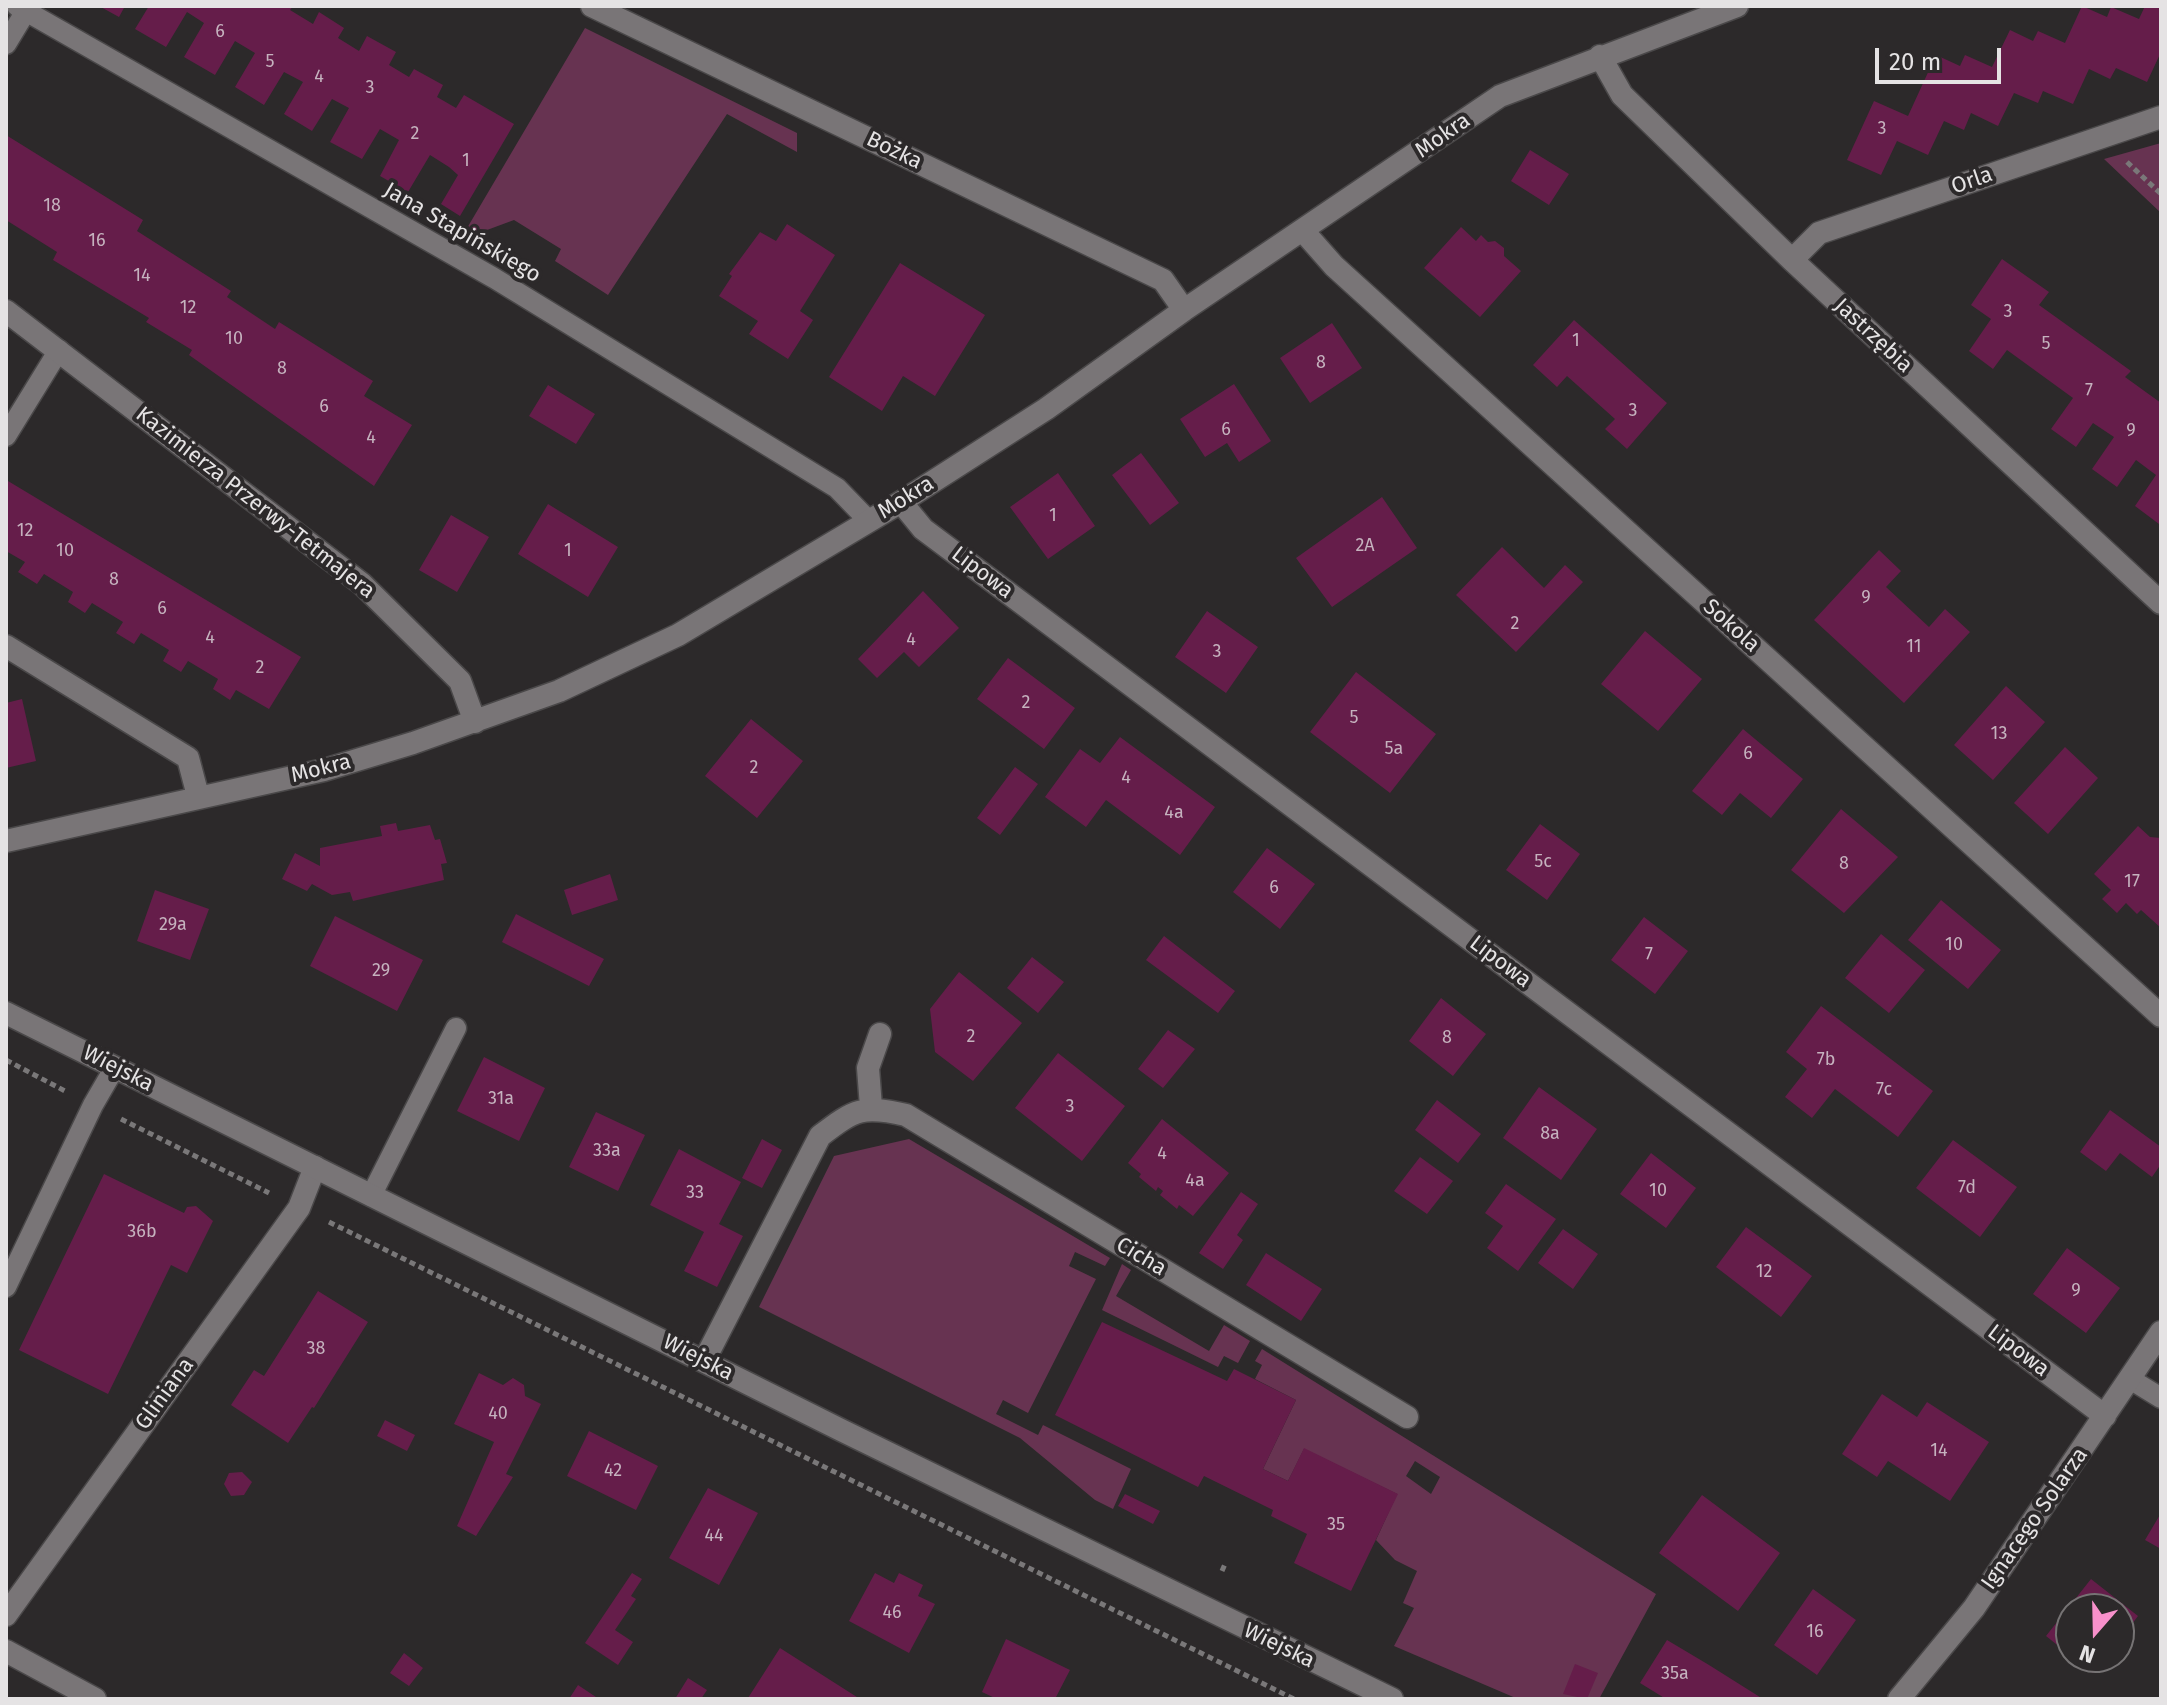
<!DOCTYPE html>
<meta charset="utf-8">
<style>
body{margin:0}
#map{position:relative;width:2167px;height:1705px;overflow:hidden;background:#2c292a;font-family:"Fira Sans",sans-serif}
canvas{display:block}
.frame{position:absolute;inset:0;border:8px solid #e5e3e4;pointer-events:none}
.north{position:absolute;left:2055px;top:1593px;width:80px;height:80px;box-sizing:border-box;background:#2c292a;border:2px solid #767374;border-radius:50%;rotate:200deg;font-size:22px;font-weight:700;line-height:32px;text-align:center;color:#e5e3e4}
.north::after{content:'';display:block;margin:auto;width:28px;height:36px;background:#f890cb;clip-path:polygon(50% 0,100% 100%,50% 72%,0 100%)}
.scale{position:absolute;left:1875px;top:48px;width:126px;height:36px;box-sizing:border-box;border:4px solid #e5e3e4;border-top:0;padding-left:10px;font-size:24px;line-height:28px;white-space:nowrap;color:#e5e3e4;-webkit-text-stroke:6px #2c292a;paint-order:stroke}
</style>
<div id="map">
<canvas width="2167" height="1705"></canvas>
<div class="frame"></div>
<div class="north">N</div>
<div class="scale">20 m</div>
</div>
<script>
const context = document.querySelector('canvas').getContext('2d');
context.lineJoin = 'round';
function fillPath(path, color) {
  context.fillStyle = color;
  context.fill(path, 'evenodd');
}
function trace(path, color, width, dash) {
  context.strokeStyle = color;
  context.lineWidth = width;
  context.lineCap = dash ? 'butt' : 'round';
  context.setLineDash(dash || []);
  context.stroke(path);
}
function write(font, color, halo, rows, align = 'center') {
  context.font = font + ' "Fira Sans",sans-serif';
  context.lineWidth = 8;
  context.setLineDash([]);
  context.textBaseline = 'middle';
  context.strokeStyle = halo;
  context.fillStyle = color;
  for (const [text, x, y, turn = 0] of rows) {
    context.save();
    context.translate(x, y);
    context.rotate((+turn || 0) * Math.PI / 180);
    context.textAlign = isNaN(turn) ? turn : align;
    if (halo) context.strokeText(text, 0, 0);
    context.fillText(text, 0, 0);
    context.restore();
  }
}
const green = new Path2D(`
 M585 28 797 133V152L727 114 608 295 555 261 561 249 514 220 460 240Z
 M2161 143V213L2104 159Z
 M909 1139 1110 1258 1105 1266 1075 1252 1069 1266 1096 1279 1028 1413 1003 1400 996 1414 1038 1435 1043 1425 1131 1469 1113 1509 1095 1500 1020 1438 759 1307 834 1156Z
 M1122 1264 1131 1270 1116 1296 1209 1351 1224 1325 1250 1341 1238 1363 1224 1356 1218 1367 1102 1310Z
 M1262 1349 1656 1594 1599 1699H1518L1394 1646 1414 1608 1403 1603 1417 1571 1395 1560 1376 1540 1397 1494 1304 1449 1288 1481 1263 1469 1296 1400 1255 1379 1262 1365 1255 1361ZM1415 1461 1440 1477 1431 1494 1406 1476Z`);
const building = new Path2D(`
 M99 6H125L119 17Z
 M149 6H293L290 10 313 24 319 12 344 28 338 38 359 51 367 36 396 52 389 65 409 77 414 69 443 85 437 97 456 108 464 95 514 124 460 216 441 204 458 175 449 167 430 155 408 192 380 176 399 140 380 129 362 159 330 142 349 108 332 99 312 131 284 114 303 82 284 72 264 105 235 87 255 53 235 41 215 75 184 57 204 23 187 12 166 47 135 29Z
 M2082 6 2107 17 2111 7 2139 19 2145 6H2161V52L2147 82 2116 68 2110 79 2089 69 2073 104 2043 91 2038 103 2014 93 1998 126 1971 113 1964 130 1944 121 1928 155 1897 141 1881 175 1847 160 1874 101 1908 116 1936 55 1960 66 1965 55 1992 67 2010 30 2033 41 2038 31 2065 43Z
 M6 135 143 220 137 231 231 291 227 297 275 329 279 322 373 381 364 396 412 425 374 486 189 355 192 350 146 322 149 318 53 260 57 252 6 220Z
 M1530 150 1569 174 1549 205 1511 181Z
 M787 224 835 255 800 311 813 320 788 359 749 334 758 321 719 296 732 276 729 274 760 232 776 241Z
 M1461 227 1476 241 1481 235 1488 242 1495 241 1504 248V256L1521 271 1480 317 1424 268Z
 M2002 259 2049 292 2039 305 2131 371 2125 377 2161 403 2159 524 2135 506 2156 475 2136 460 2117 487 2092 469 2114 437 2093 423 2076 447 2051 429 2073 398 2007 350 1993 369 1969 351 1991 319 1971 305Z
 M900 263 985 315 935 396 903 376 882 411 829 377Z
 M1574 320 1667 403 1627 449 1605 429 1615 419 1567 376 1557 387 1533 365Z
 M1332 323 1362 368 1310 403 1280 358Z
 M1234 384 1271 441 1239 462 1227 443 1205 457 1180 419Z
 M548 385 595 414 576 444 529 416Z
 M1141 453 1179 503 1150 525 1112 475Z
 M1058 473 1095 526 1048 559 1010 507Z
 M8 481 301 657 269 709 236 690 230 700 213 689 218 679 188 661 181 672 163 661 169 650 141 633 134 644 116 633 123 622 92 603 85 613 68 602 73 592 44 574 37 584 18 572 25 562 6 551Z
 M1382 497 1417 548 1332 607 1296 558Z
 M548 504 618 547 588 597 518 554Z
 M451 515 489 537 457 592 419 570Z
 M1502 547 1544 588 1565 565 1583 582 1516 652 1456 595Z
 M1879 550 1901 571 1886 587 1929 627 1945 609 1970 632 1904 703 1814 620Z
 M923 591 959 628 919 667 904 652 877 678 858 659Z
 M1207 611 1258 647 1226 693 1175 657Z
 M1645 631 1702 679 1658 731 1601 684Z
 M1008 658 1075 708 1044 749 977 699Z
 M1356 672 1436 734 1390 793 1310 732Z
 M2006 686 2045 722 1993 780 1954 745Z
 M22 699 36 761 6 768V703Z
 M751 719 803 761 757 818 705 776Z
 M1743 729 1803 779 1771 818 1740 793 1722 815 1692 791Z
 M1120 737 1215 807 1180 855 1106 800 1086 827 1045 797 1080 749 1100 763Z
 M2065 747 2098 778 2048 834 2014 803Z
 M1015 767 1038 784 1000 835 977 818Z
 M1841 809 1898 857 1844 913 1791 870Z
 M396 823 398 831 430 825 435 840 440 839 447 863 441 864 444 880 353 901 350 892 332 895 312 884 307 891 282 879 295 853 320 866V848L382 836 380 826Z
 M1540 824 1580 854 1547 900 1506 870Z
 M2138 826 2150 837 2161 838V928L2141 910 2137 914 2126 903 2117 913 2102 899 2111 890 2094 874Z
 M1267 848 1315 884 1280 929 1233 892Z
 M610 874 618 900 572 915 564 890Z
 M155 890 209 909 190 960 137 941Z
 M1941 900 2001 950 1968 989 1908 940Z
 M516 914 604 959 589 986 502 942Z
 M335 916 423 960 397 1011 310 966Z
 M1644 917 1688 951 1655 994 1611 960Z
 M1881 934 1925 970 1889 1013 1845 978Z
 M1164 936 1235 991 1218 1013 1146 960Z
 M1032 957 1064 982 1038 1013 1007 988Z
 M959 972 1022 1023 973 1081 935 1052 930 1009Z
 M1441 998 1486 1034 1453 1076 1409 1041Z
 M1821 1006 1933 1091 1898 1137 1835 1089 1812 1118 1785 1097 1807 1069 1786 1052Z
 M1168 1030 1195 1049 1163 1088 1138 1069Z
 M1058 1053 1125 1106 1082 1161 1015 1108Z
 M484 1057 545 1088 519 1141 457 1111Z
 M1539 1087 1597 1129 1561 1180 1503 1138Z
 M1437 1100 1481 1134 1458 1163 1415 1130Z
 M2110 1110 2161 1147V1164L2152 1177 2120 1153 2106 1171 2080 1152Z
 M596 1112 645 1135 618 1191 569 1167Z
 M1162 1119 1229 1173 1193 1216 1179 1205 1177 1209 1160 1195 1163 1191 1158 1187 1156 1191 1139 1177 1141 1174 1128 1163Z
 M762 1139 782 1150 762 1188 742 1178Z
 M1953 1140 2017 1187 1980 1237 1916 1188Z
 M679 1149 741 1182 719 1224 743 1236 717 1287 684 1271 704 1232 650 1205Z
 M1651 1153 1696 1188 1666 1228 1620 1194Z
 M1420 1157 1453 1181 1427 1214 1394 1191Z
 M104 1174 184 1213 187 1207 196 1206 213 1221 187 1273 171 1265 108 1394 19 1350Z
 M1506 1184 1556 1219 1518 1271 1487 1248 1503 1226 1485 1213Z
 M1241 1192 1258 1204 1237 1235 1243 1240 1223 1269 1199 1253Z
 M1746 1227 1812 1276 1781 1317 1716 1267Z
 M1563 1229 1598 1254 1573 1289 1538 1263Z
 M2067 1248 2120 1288 2086 1333 2033 1294Z
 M1266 1253 1322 1289 1301 1321 1246 1285Z
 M318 1291 368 1322 314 1408 312 1407 288 1443 231 1405 254 1370 264 1376Z
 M1102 1322 1227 1381 1234 1369 1296 1400 1263 1469 1288 1481 1304 1448 1398 1494 1351 1591 1294 1563 1307 1534 1271 1516 1273 1510 1204 1476 1198 1487 1055 1415Z
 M479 1373 503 1385 513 1378 524 1385 525 1396 541 1404 506 1474 513 1477 476 1536 457 1526 494 1442 454 1424Z
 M1882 1394 1917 1417 1927 1402 1989 1442 1950 1501 1888 1461 1877 1477 1842 1454Z
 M385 1420 415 1435 407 1451 377 1436Z
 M589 1431 658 1466 636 1510 567 1476Z
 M242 1472 252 1482 244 1495 231 1496 224 1484 229 1473Z
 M708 1488 758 1513 719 1585 669 1558Z
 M1125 1494 1160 1511 1153 1524 1118 1506Z
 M1702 1495 1780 1553 1738 1611 1659 1553Z
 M2161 1513V1549L2145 1540Z
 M632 1573 642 1579 631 1596 636 1599 615 1630 633 1642 618 1665 585 1643Z
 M875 1573 894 1583 899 1573 923 1585 918 1596 935 1604 909 1653 849 1621Z
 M2091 1579 2138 1616 2119 1641V1609H2071V1656L2046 1636Z
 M1813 1589 1856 1620 1817 1675 1774 1645Z
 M1006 1639 1070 1670 1055 1699H997L982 1692Z
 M1667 1640 1709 1665 1763 1699H1666L1640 1683Z
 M780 1648 860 1699 748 1698Z
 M404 1653 423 1668 409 1686 390 1673Z
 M2072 1657H2106L2093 1673Z
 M1575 1664 1598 1673 1587 1699 1563 1694Z
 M688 1678 707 1690 701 1699H675Z
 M578 1685 599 1699H569Z`);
const path = new Path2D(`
 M2127 162 2161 194
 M6 1060 65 1091
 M121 1119 269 1193
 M329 1222 1294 1699
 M1222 1571 1225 1564`);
const service = new Path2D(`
 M17 6 494 278 837 488 869 521
 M6 44 29 6
 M6 436 59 350
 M371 1196 456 1028
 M6 1287 93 1105 115 1067
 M2130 1379 2161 1398`);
const minor = new Path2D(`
 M592 6 1163 280 1184 310
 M1600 56 1622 95 1792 260 2161 603
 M1304 232 1334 266 2161 1016
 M1792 260 1819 233 2161 117
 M6 311 362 584 460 681 475 722
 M901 502 923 529 2105 1416
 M6 646 188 758 198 796
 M6 841 324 770 413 743 559 691 678 635 901 502 1046 409 1184 310 1500 96 1737 6
 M871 1107 868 1068 880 1034
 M704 1361 820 1136C855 1109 863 1105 906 1115L1407 1417
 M6 1615 299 1208 315 1167
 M6 1651 95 1699
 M1899 1699 1974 1608 2161 1332`);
const tertiary = new Path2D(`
 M6 1013 841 1430 1392 1699`);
const numberNames = [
 ["6",220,32],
 ["5",270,62],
 ["4",319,77],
 ["3",370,88],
 ["3",1882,129],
 ["2",415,134],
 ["1",466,161],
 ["18",52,206],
 ["16",97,241],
 ["14",142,276],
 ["12",188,308],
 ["3",2008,312],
 ["10",234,339],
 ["1",1576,341],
 ["5",2046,344],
 ["8",1321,363],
 ["8",282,369],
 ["7",2089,391],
 ["6",324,407],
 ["3",1633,411],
 ["6",1226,430],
 ["9",2131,431],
 ["4",371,438],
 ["1",1053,516],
 ["12",25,531],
 ["2A",1365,546],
 ["10",65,551],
 ["1",568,551],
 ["8",114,580],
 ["9",1866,598],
 ["6",162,609],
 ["2",1515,624],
 ["4",210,638],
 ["4",911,640],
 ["11",1914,647],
 ["3",1217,652],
 ["2",260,668],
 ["2",1026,703],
 ["5",1354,718],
 ["13",1999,734],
 ["5a",1394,749],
 ["6",1748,754],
 ["2",754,768],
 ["4",1126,778],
 ["4a",1174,813],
 ["5c",1543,862],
 ["8",1844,864],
 ["17",2132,882],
 ["6",1274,888],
 ["29a",173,925],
 ["10",1954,945],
 ["7",1649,955],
 ["29",381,971],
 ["2",971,1037],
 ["8",1447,1038],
 ["7b",1826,1060],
 ["7c",1884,1090],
 ["31a",501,1099],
 ["3",1070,1107],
 ["8a",1550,1134],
 ["33a",607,1151],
 ["4",1162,1154],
 ["4a",1195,1181],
 ["7d",1967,1188],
 ["10",1658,1191],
 ["33",695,1193],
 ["36b",142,1232],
 ["12",1764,1272],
 ["9",2076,1291],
 ["38",316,1349],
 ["40",498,1414],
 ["14",1939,1451],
 ["42",613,1471],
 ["35",1336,1525],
 ["44",714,1536],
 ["46",892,1613],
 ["16",1815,1632],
 ["35a",1675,1674]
];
const streetNames = [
 ["Mokra",1443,136,-35],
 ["Bożka",894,151,26],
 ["Orla",1972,181,-19],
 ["Jana Stapińskiego",462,233,30],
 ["Jastrzębia",1873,336,43],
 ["Mokra",906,498,-32],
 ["Kazimierza Przerwy-Tetmajera",255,503,38],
 ["Lipowa",982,573,37],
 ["Sokola",1731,626,42],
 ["Mokra",321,769,-14],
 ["Lipowa",1500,962,37],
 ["Wiejska",118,1069,27],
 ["Cicha",1141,1257,31],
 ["Lipowa",2018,1351,37],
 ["Wiejska",698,1358,27],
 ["Gliniana",165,1394,-54],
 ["Ignacego Solarza",2035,1519,-55],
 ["Wiejska",1279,1646,26]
];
fillPath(green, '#673351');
fillPath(building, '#651d4a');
trace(service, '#4a4849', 23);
trace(minor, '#4a4849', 25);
trace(tertiary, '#4a4849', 25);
trace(path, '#7a7879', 5, [6, 4]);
trace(service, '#797577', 20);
trace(minor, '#797577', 22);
trace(tertiary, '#797577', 22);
write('18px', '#c5b2be', null, numberNames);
write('22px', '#e5e3e4', '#2c292a', streetNames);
</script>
